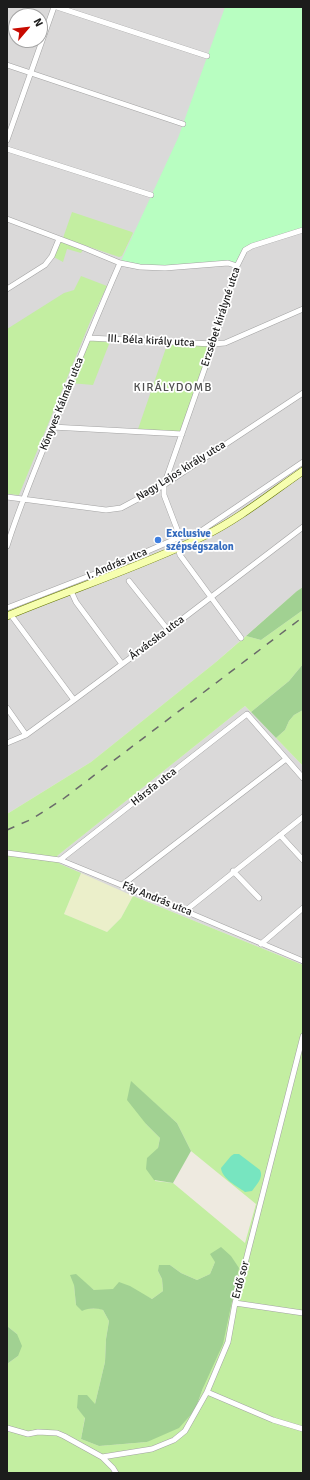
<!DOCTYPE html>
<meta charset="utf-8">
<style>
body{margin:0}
#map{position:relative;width:310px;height:1480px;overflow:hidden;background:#eeeae0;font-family:Signika,sans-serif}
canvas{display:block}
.frame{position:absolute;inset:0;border:8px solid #1c1c1c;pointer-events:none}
.north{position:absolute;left:8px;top:8px;width:40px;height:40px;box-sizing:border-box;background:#fff;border:1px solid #a4a4a4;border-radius:50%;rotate:62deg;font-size:11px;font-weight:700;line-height:16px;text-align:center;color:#1c1c1c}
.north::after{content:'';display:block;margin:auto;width:14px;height:18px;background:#c80a00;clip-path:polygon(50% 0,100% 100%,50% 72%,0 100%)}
</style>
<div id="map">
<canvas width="310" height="1480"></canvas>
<div class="frame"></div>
<div class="north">N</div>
</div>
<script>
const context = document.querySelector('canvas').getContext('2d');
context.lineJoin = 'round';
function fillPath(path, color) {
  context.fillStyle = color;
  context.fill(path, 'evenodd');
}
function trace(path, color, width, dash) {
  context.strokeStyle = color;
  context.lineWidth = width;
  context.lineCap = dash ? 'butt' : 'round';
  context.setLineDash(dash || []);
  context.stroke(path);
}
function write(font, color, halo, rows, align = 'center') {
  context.font = font + ' Signika,sans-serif';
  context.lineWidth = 3.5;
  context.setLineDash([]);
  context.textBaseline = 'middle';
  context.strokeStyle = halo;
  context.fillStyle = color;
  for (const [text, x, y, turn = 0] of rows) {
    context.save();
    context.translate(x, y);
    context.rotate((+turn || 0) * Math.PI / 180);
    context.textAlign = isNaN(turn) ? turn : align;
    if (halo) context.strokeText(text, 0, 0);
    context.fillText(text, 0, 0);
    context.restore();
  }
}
const residential = new Path2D(`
 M7 7H245L303 208V587L297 591 216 662 91 762 7 814ZM16 16H40V40H16Z
 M245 706 303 766V965L133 896 70 898 57 856Z`);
const farmland = new Path2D(`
 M81 873 133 896 121 918 107 932 64 914Z`);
const grass = new Path2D(`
 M72 212 132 232 133 233 122 256 119 257 63 238Z
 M59 239 84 248 81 253 67 249 63 262 52 256Z
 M81 276 107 286 90 322 19 495 7 494V329L64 293 74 290Z
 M88 338 111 339 93 385 70 383Z
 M168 342 213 344 182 434 137 432Z
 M303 610V664L289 681 251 712 245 706 57 856 60 864 81 873 64 914 107 932 121 918 133 896 303 965V1473H7V1364L18 1356 17 1334 7 1326V814L91 762 216 662 246 636 261 640ZM131 1082 177 1123 191 1151 256 1204 245 1243 173 1183 155 1181 158 1148 160 1138 146 1124ZM215 1262 203 1388 195 1410 147 1442 99 1446 81 1439 85 1417 77 1408 95 1404 105 1362 106 1339 109 1321 103 1310 98 1308 87 1309 76 1305 74 1285 85 1283 94 1290C113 1291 134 1289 152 1299L163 1291 162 1279 158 1271 170 1265 181 1273 197 1280 210 1274Z
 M303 710V766L276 738 285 730 289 721 294 715Z`);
const forest = new Path2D(`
 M303 587V610L261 640 246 636 297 591Z
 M303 664V710L294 715 289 721 285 730 276 738 251 712 289 681Z
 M131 1081 177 1123 191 1151 173 1183 154 1180 146 1169 147 1158 158 1148 160 1138 146 1124 127 1100Z
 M221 1247 231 1256 239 1268 223 1344 203 1388 195 1410 179 1428 147 1442 99 1446 81 1439 85 1418 77 1408 78 1395H87L95 1404 105 1362 106 1339 109 1321 103 1310C96 1308 89 1308 82 1311L76 1305 74 1285 70 1275 76 1274 94 1290 113 1289 119 1282 130 1286 152 1299 163 1291 162 1279 158 1271 159 1265H170L181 1273 197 1280 210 1274 215 1262 210 1254Z
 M7 1326 17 1334 22 1346 18 1356 7 1364Z`);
const park = new Path2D(`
 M225 7H303V230L245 250 237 266 228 263 165 268 120 263 178 138Z`);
const pitch = new Path2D(`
 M234 1154H239L260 1170C264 1178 256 1185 252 1191L245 1192C237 1186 222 1179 221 1168L231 1156Z`);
const minor = new Path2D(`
 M57 7 207 56
 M7 65 183 124
 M7 140 54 7
 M7 149 151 195
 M7 219 84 248 120 263 140 267 165 268 228 263 237 266
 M7 289 45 265 52 256 59 239
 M88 338 213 344 225 343 303 309
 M52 427 182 434
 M7 497 106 510 121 508 164 485 303 393
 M180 537 164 495V485L216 336 237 266 245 250 252 246 303 230
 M7 546C19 508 34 472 49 435 72 377 95 320 120 263
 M178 548 180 555 241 638
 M129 581 168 630
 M71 591 76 602 122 664
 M7 608 97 573 180 537 201 531 303 462
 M11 615 74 700
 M7 708 26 735
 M7 743 26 735 74 700 168 630 303 527
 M280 835 303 860
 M7 853 60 860 185 911 303 961
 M60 860 247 714 303 778
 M233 871 259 898
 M122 885 286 759
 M185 911 303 817
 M261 944 303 908
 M235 1303 303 1313
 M207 1392 273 1420 303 1429
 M7 1428 28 1434 38 1432 57 1433 64 1436 102 1457 113 1468 116 1473
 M102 1457 152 1449 174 1440 185 1431 207 1392 228 1342 235 1303 303 1036`);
const secondary = new Path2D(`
 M7 616C72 589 140 567 204 536 239 519 271 493 303 471`);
const rail = new Path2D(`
 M7 830 32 819 63 799 303 617`);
const markers = [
 [158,540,4,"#3f7fe0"]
];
const streetNames = [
 ["Erzsébet királyné utca",221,317,-72],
 ["III. Béla király utca",151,341,3],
 ["Könyves Kálmán utca",62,404,-68],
 ["Nagy Lajos király utca",181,471,-32],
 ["I. András utca",117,564,-23],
 ["Árvácska utca",157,638,-37],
 ["Hársfa utca",154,787,-38],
 ["Fáy András utca",157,899,22],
 ["Erdő sor",241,1280,-75]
];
const shopNames = [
 ["Exclusive",166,534],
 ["szépségszalon",166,547]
];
const neighbourhoodNames = [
 ["KIRÁLYDOMB",173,388]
];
fillPath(residential, '#dad9d9');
fillPath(farmland, '#ebefca');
fillPath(grass, '#c3eea1');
fillPath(forest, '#a1d192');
fillPath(park, '#b8fec1');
fillPath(pitch, '#77e5c0');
trace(minor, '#a3a3a3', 6);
trace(secondary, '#637600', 8);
trace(minor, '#fff', 5);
trace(secondary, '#f6feaf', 7);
trace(rail, '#6a6a6a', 1.5, [8, 8]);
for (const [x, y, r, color] of markers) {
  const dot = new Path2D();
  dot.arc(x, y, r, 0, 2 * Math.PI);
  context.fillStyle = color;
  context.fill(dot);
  trace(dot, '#fff', 1.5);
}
write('11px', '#1c1c1c', '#fff', streetNames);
write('bold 11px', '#366cbe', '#fff', shopNames, 'left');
context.letterSpacing = '1px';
write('12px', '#4f4f4f', '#fff', neighbourhoodNames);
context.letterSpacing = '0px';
</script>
